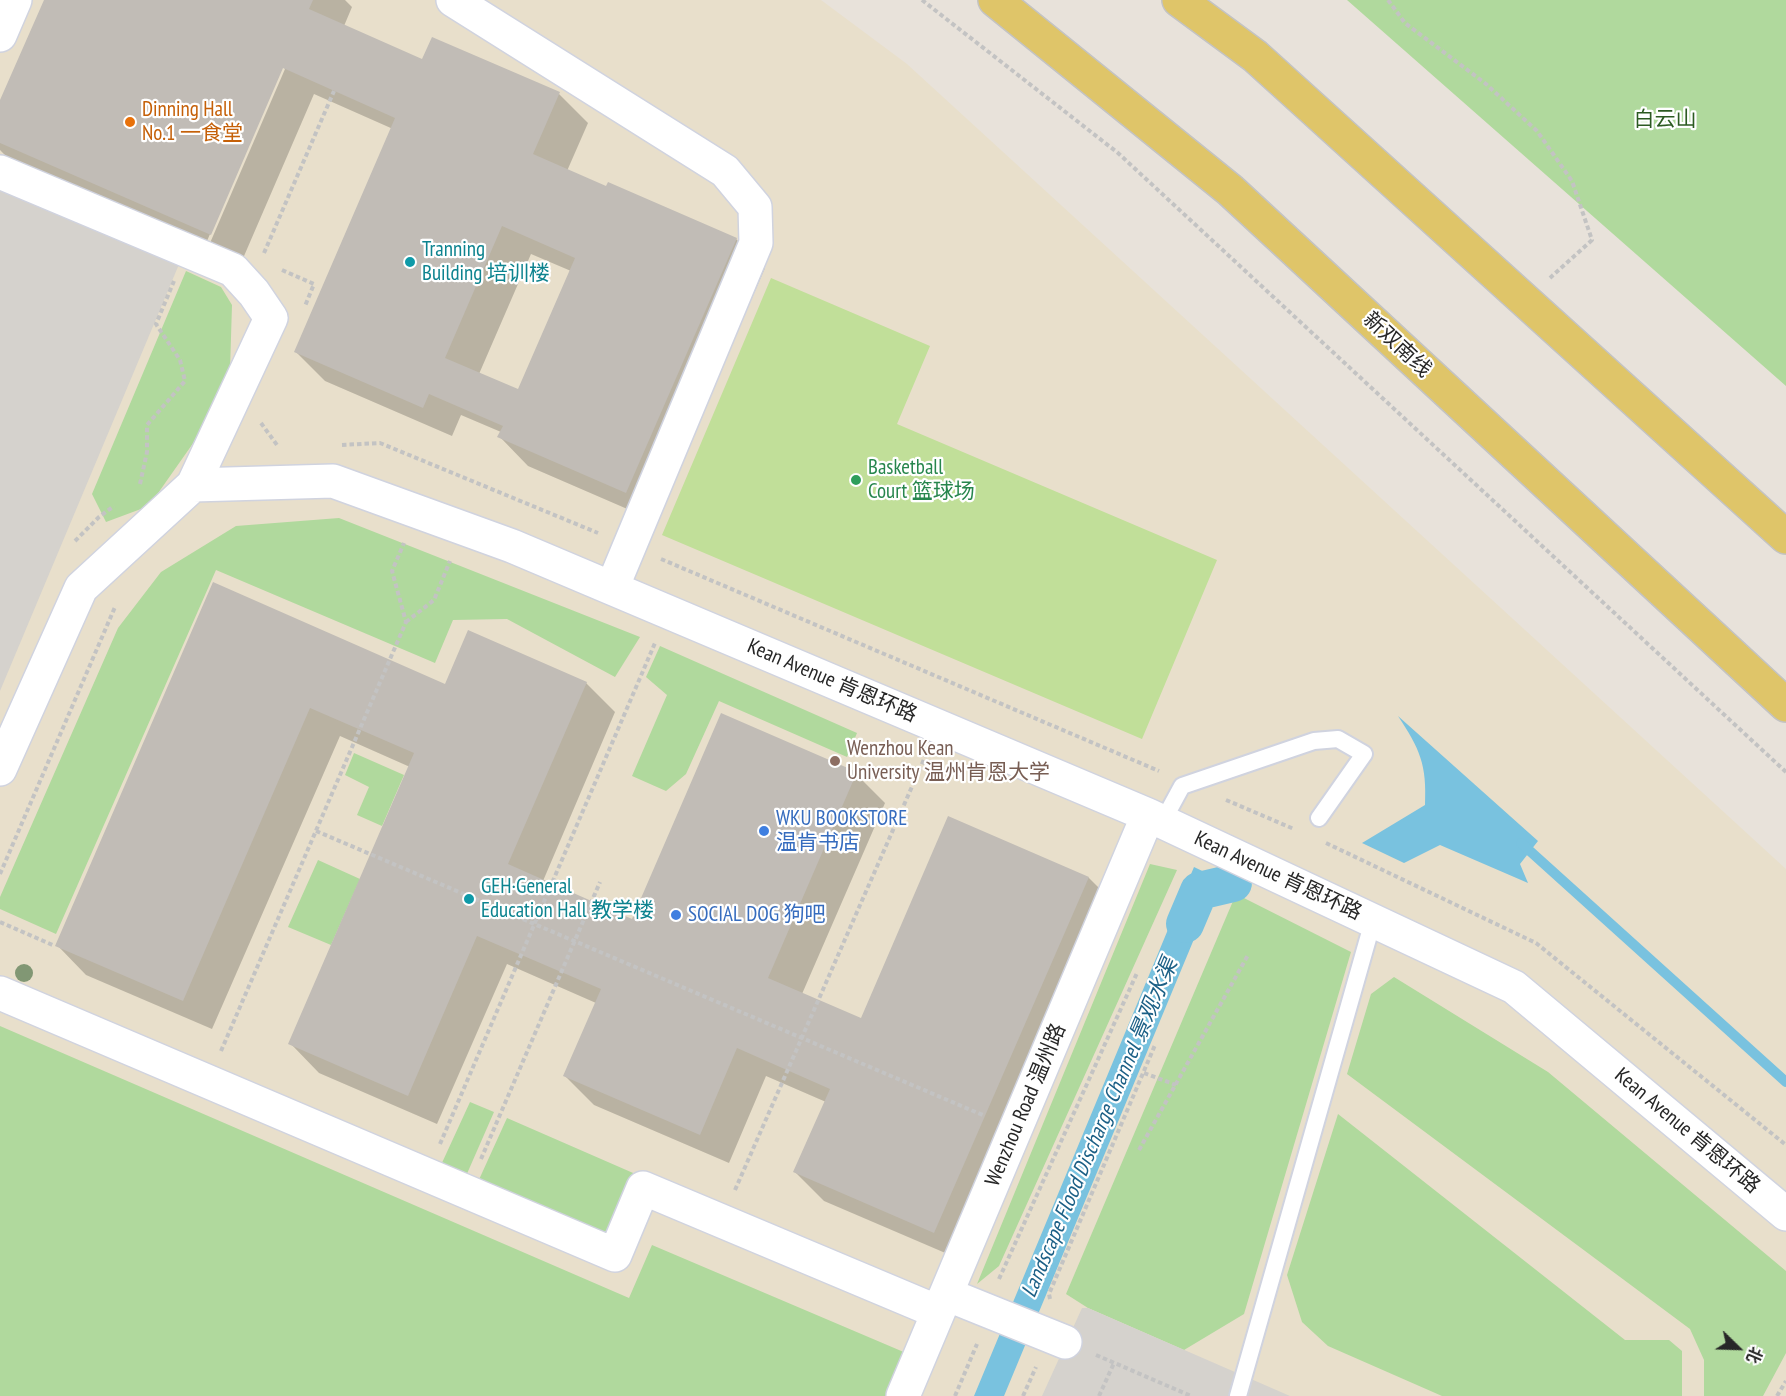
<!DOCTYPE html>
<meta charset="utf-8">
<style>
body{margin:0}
#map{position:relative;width:1786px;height:1396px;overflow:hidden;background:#e8e2da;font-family:"PT Sans Narrow","Noto Sans SC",sans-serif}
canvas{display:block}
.north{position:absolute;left:1708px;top:1318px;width:60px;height:60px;-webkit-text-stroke:4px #fff;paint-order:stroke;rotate:113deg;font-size:16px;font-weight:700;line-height:24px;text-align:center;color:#272727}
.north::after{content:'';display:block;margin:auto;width:21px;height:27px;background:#272727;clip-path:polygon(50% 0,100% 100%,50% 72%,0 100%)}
</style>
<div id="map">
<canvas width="1786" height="1396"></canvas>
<div class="north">北</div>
</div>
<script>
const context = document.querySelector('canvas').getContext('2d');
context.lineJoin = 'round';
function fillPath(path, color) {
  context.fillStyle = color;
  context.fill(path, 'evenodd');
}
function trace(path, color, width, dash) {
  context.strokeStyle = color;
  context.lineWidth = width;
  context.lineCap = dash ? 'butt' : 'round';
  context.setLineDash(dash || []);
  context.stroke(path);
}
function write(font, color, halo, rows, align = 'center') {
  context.font = font + ' "PT Sans Narrow","Noto Sans SC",sans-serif';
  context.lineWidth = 4.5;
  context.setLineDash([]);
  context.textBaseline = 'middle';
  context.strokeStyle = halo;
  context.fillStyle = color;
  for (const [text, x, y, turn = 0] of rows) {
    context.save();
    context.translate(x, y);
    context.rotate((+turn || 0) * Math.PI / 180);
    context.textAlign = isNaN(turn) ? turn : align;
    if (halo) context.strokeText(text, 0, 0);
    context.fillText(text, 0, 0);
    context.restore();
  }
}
const education = new Path2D(`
 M0 0H821L907 64 1786 869V1396H0Z`);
const green = new Path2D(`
 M1347 0H1786V386Z
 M186 271 221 287 232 305 230 370 215 412 149 506 106 522 92 494Z
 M339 518 640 637 615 677 507 619 453 620 435 663 216 570 56 934 0 909V897L118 628 161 572 236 526Z
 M660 646 857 733 847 757 719 701 686 774 666 791 632 776 667 695 646 677Z
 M354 753 404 775 382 826 357 815 369 787 345 775Z
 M318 860 360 879 331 945 288 927Z
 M1150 864 1177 870 999 1266 977 1284Z
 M1236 894 1351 952 1244 1314 1184 1350 1088 1308 1066 1294Z
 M1394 977 1548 1072 1786 1271V1353L1763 1396H1704V1360L1690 1329 1347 1074 1371 994Z
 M0 1026 629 1298 652 1245 906 1353 887 1396H0Z
 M470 1102 494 1112 466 1176 441 1165Z
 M1338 1114 1625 1340H1669L1682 1351V1396H1442L1328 1346 1302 1322 1287 1275Z
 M507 1118 640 1176 611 1244 477 1184Z`);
const pitch = new Path2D(`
 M771 278 930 346 897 424 1217 560 1142 739 662 535Z`);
const plaza = new Path2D(`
 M0 172 185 250 0 691Z
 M1082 1308H1088L1290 1396H1042Z`);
const water = new Path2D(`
 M1398 716 1538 841 1520 864 1528 883 1440 845 1404 863 1362 843 1425 805C1427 765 1420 749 1398 716Z
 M1194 867 1219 879 1004 1396H974Z`);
const shadow = new Path2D(`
 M45 0H345L352 7 344 26 421 60 559 94 588 123 567 171 736 239 765 268 655 521 528 466 499 436 501 432 461 415 452 436 325 381 296 352 393 129 314 94 241 263 15 165 0 150V104ZM283 66 285 69 210 243 207 241ZM531 254 571 271 519 391 479 374Z
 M214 584 446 686 586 683 615 712 543 881 633 921 856 774 885 803 802 994 861 1020 949 818 1089 878 1118 907 964 1261 824 1201 795 1172 826 1102 766 1076 729 1163 594 1105 565 1076 596 1003 507 964 437 1124 319 1073 290 1043 410 767 340 736 212 1029 86 975 57 945Z`);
const stream = new Path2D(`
 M1521 843 1786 1082`);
const canal = new Path2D(`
 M1185 924 1199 891 1233 883`);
const building = new Path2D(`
 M44 0H313L309 9 422 59 432 37 560 92 533 154 606 186 608 182 737 238 626 493 497 437 503 426 429 394 423 408 294 352 395 118 283 68 211 235 0 143V100ZM502 226 575 258 518 389 445 358Z
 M213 582 445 684 468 630 587 682 508 864 632 919 721 713 857 772 768 978 861 1018 948 816 1089 877 934 1233 793 1172 830 1089 737 1048 700 1135 563 1076 601 989 477 936 408 1096 288 1044 414 753 310 708 183 1001 55 946Z`);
const path = new Path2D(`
 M922 0 1118 153 1786 772
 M1388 0 1405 23 1486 84 1537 131 1572 181 1592 240 1550 278
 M264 253 334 91
 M282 270 314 284 305 306
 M261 423 277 445
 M342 445 380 443 598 533
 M140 484 147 452V425L185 381 180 360 156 324 174 281
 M75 541 99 517 114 506
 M661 559 1159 771
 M406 622 434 600 450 561
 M1226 800 1294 829
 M316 831 985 1116
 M1326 843 1536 943 1786 1145
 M0 874 115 607
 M0 922 55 946
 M221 1051 406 622 392 571 404 543
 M1144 1073 1176 1085
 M440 1144 655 643
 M1139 1150 1248 955
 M481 1159 600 882
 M735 1190 925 757
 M999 1279 1137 973
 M1050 1299 1049 1294 1155 1045
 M1096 1355 1191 1396
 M955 1396 977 1344
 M1023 1396 1036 1367
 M1099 1396 1114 1363
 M1777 1396 1786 1381`);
const lane = new Path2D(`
 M1163 821 1182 786 1314 741 1338 739 1364 754 1319 818
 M1238 1396 1373 921`);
const street = new Path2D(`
 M453 0 725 171 755 207 756 243 612 588
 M0 35 15 0
 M0 172 233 270 254 293 271 318 193 485
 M0 769 81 588 193 485 333 481 512 546 1148 815 1514 987 1786 1214
 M0 993 615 1255 643 1188 938 1312
 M946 1294 1065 1342
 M903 1396 1148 815`);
const primary = new Path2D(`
 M995 0 1230 190 1786 705
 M1179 0 1255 56 1786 537`);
const trees = [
 [24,973]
];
const markers = [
 [130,122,6,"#e8710a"],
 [410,262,6,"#0f9aa8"],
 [856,480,6,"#2e9e5b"],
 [835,761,6,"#8d6e63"],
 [764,831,6,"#3f7fe0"],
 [469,899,6,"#0f9aa8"],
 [676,915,6,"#3f7fe0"]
];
const foodNames = [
 ["Dinning Hall",142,110],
 ["No.1 一食堂",142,134]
];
const parkNames = [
 ["白云山",1665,120]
];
const cultureNames = [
 ["Tranning",422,250],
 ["Building 培训楼",422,274],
 ["GEH·General",481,887],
 ["Education Hall 教学楼",481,911]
];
const streetNames = [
 ["新双南线",1397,345,43],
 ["Kean Avenue 肯恩环路",832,681,23],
 ["Kean Avenue 肯恩环路",1278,876,25],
 ["Wenzhou Road 温州路",1026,1105,-67],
 ["Kean Avenue 肯恩环路",1687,1131,40]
];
const leisureNames = [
 ["Basketball",868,468],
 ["Court 篮球场",868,492]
];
const educationNames = [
 ["Wenzhou Kean",847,749],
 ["University 温州肯恩大学",847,773]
];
const shopNames = [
 ["WKU BOOKSTORE",776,819],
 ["温肯书店",776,843],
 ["SOCIAL DOG 狗吧",688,915]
];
const waterNames = [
 ["Landscape Flood Discharge Channel 景观水渠",1100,1128,-67]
];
fillPath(education, '#e8dfcb');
fillPath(green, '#b0d99d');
fillPath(pitch, '#c1df99');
fillPath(plaza, '#d5d2cd');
fillPath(water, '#79c2df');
fillPath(shadow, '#0003');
trace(stream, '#79c2df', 10);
trace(canal, '#79c2df', 38);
fillPath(building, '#c1bcb6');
trace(lane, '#d0d3df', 20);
trace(street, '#d0d3df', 36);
trace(primary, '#c3c3c3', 36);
trace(path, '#c3c3c3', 4, [4.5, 3]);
trace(lane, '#fff', 16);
trace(street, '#fff', 33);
trace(primary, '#dfc569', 33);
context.fillStyle = '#819774';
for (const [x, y] of trees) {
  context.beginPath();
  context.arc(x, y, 9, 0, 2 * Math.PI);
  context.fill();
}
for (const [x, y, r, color] of markers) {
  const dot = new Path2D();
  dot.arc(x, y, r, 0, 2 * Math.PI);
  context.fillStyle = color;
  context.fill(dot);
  trace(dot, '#fff', 2);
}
write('21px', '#c56008', '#fff', foodNames, 'left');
write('21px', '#2c5a21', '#fff', parkNames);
write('21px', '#0d838f', '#fff', cultureNames, 'left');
write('21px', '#272727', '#fff', streetNames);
write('21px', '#27864d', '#fff', leisureNames, 'left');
write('21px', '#785e54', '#fff', educationNames, 'left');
write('21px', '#366cbe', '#fff', shopNames, 'left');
write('italic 22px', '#1c6086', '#fff', waterNames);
</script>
